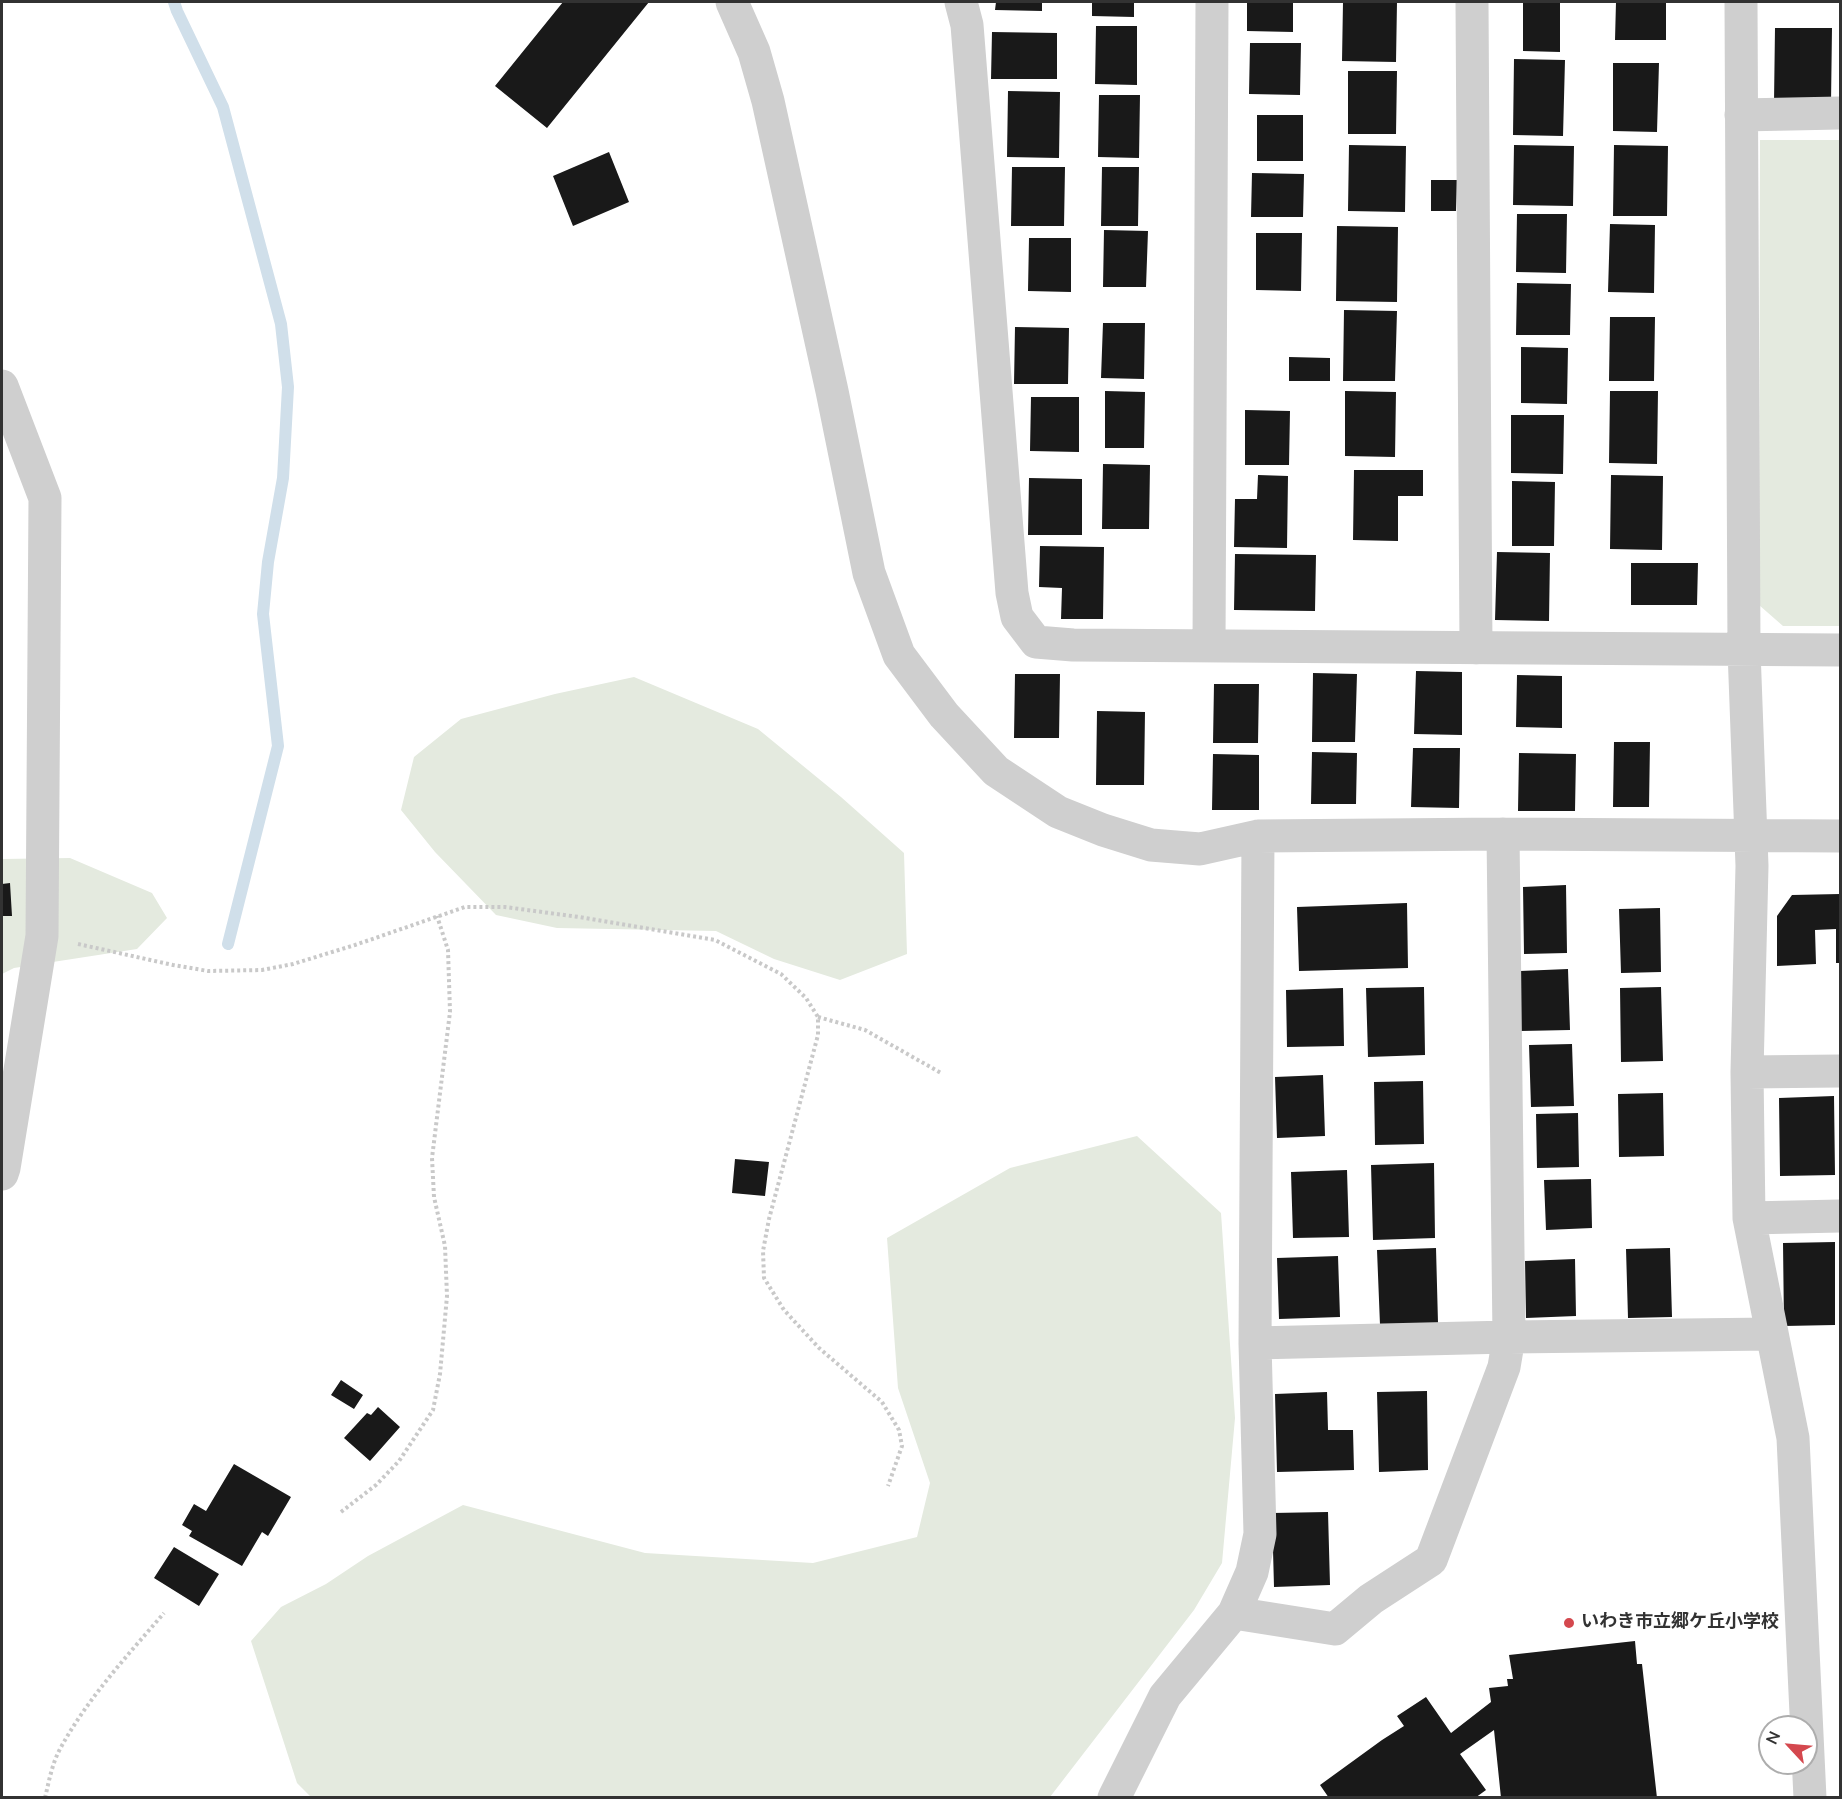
<!DOCTYPE html>
<meta charset="utf-8">
<style>
body{margin:0}
#map{position:relative;width:1842px;height:1799px;overflow:hidden;background:#fff;font-family:"Nunito Sans",sans-serif}
canvas{display:block}
.frame{position:absolute;inset:0;border:3px solid #323232;pointer-events:none}
.north{position:absolute;left:1758px;top:1715px;width:60px;height:60px;box-sizing:border-box;background:#fff;border:2px solid #adadad;border-radius:50%;rotate:296deg;font-size:16px;font-weight:700;line-height:24px;text-align:center;color:#323232}
.north::after{content:'';display:block;margin:auto;width:21px;height:27px;background:#d4484e;clip-path:polygon(50% 0,100% 100%,50% 72%,0 100%)}
</style>
<div id="map">
<canvas width="1842" height="1799"></canvas>
<div class="frame"></div>
<div class="north">N</div>
</div>
<script>
const context = document.querySelector('canvas').getContext('2d');
context.lineJoin = 'round';
function fillPath(path, color) {
  context.fillStyle = color;
  context.fill(path, 'evenodd');
}
function trace(path, color, width, dash) {
  context.strokeStyle = color;
  context.lineWidth = width;
  context.lineCap = dash ? 'butt' : 'round';
  context.setLineDash(dash || []);
  context.stroke(path);
}
function write(font, color, halo, rows, align = 'center') {
  context.font = font + ' "Nunito Sans","Noto Sans JP",sans-serif';
  context.lineWidth = 6;
  context.setLineDash([]);
  context.textBaseline = 'middle';
  context.strokeStyle = halo;
  context.fillStyle = color;
  for (const [text, x, y, turn = 0] of rows) {
    context.save();
    context.translate(x, y);
    context.rotate((+turn || 0) * Math.PI / 180);
    context.textAlign = isNaN(turn) ? turn : align;
    if (halo) context.strokeText(text, 0, 0);
    context.fillText(text, 0, 0);
    context.restore();
  }
}
const green = new Path2D(`
 M1760 140H1840V626H1783L1759 605Z
 M634 677 758 729 841 797 904 853 907 954 840 980 774 959 716 931 557 928 496 915 435 852 401 810 414 757 461 719 555 694Z
 M70 858 152 893 167 918 137 949 14 968 2 974V859Z
 M1137 1136 1221 1213 1235 1418 1222 1563 1194 1610 1050 1797 312 1798 297 1783 251 1641 281 1607 326 1584 368 1556 463 1505 645 1553 813 1563 917 1537 930 1483 898 1388 887 1238 1010 1168Z`);
const stream = new Path2D(`
 M174 2 177 11 223 107 281 324 288 387 283 478 268 562 263 614 278 746 228 944`);
const building = new Path2D(`
 M563 2H649L547 128 495 86Z
 M996 2H1042V11L995 10Z
 M1092 2H1134V17L1092 16Z
 M1247 2H1293V32L1247 31Z
 M1343 2H1397L1396 62 1342 61Z
 M1523 2H1560V52L1523 51Z
 M1616 2H1666V40H1615Z
 M1096 26H1137V85L1095 84Z
 M1775 28H1832L1831 103 1774 102Z
 M992 32 1057 33V79H991Z
 M1250 43H1301L1300 95 1249 94Z
 M1514 59 1565 60 1563 136 1513 135Z
 M1613 63H1659L1657 132 1613 131Z
 M1348 71H1397L1396 134H1348Z
 M1008 91 1060 92 1059 158 1007 157Z
 M1099 95H1140L1139 158 1098 157Z
 M1257 115H1303V161H1257Z
 M1349 145 1406 146 1405 212 1348 211Z
 M1514 145 1574 146 1573 206 1513 205Z
 M1614 145 1668 146 1667 216H1613Z
 M609 152 629 202 573 226 553 176Z
 M1012 167H1065L1064 226H1011Z
 M1102 167H1139L1138 226H1101Z
 M1252 173 1304 174 1303 217H1251Z
 M1431 180H1457L1456 211H1431Z
 M1517 214H1567L1566 273 1516 272Z
 M1610 224 1655 225 1654 293 1608 292Z
 M1337 226 1398 227 1397 302 1336 301Z
 M1104 230 1148 231 1146 287H1103Z
 M1256 233H1302L1301 291 1256 290Z
 M1029 238H1071V292L1028 291Z
 M1517 283 1571 284 1570 335H1516Z
 M1344 310 1397 311 1395 381H1343Z
 M1610 317H1655L1654 381H1609Z
 M1103 323H1145L1144 379 1101 378Z
 M1015 327 1069 328 1068 384H1014Z
 M1521 347 1568 348 1567 404 1521 403Z
 M1289 357 1330 358V381H1289Z
 M1105 391 1145 392 1144 448H1105Z
 M1345 391 1396 392 1395 457 1345 456Z
 M1610 391H1658L1657 464 1609 463Z
 M1031 397H1079V452L1030 451Z
 M1245 410 1290 411 1289 465H1245Z
 M1511 415H1564L1563 474 1511 473Z
 M1103 464 1150 465 1149 529H1102Z
 M1354 470H1423V496H1398V541L1353 540Z
 M1258 475 1288 476 1287 548 1234 547 1235 499H1257Z
 M1611 475 1663 476 1662 550 1610 549Z
 M1029 478 1082 479V535H1028Z
 M1512 481 1555 482 1554 546H1512Z
 M1040 546 1104 547 1103 619H1061L1062 588 1039 587Z
 M1497 552 1550 553 1549 621 1495 620Z
 M1235 554 1316 555 1315 611 1234 610Z
 M1631 563H1698L1697 605H1631Z
 M1416 671 1462 672V735L1414 734Z
 M1313 673 1357 674 1355 742H1312Z
 M1015 674H1060L1059 738H1014Z
 M1517 675 1562 676V728L1516 727Z
 M1214 684H1259L1258 743H1213Z
 M1097 711 1145 712 1144 785H1096Z
 M1614 742H1650L1649 807H1613Z
 M1413 748H1460L1459 808 1411 807Z
 M1312 752 1357 753 1356 804H1311Z
 M1519 753 1576 754 1575 811H1518Z
 M1213 754 1259 755V810H1212Z
 M10 883 12 916H2V884Z
 M1566 885 1567 953 1524 954 1523 887Z
 M1840 894V963H1836V929L1815 930 1816 964 1777 966V916L1792 895Z
 M1407 903 1408 968 1299 971 1297 907Z
 M1660 908 1661 972 1621 973 1619 909Z
 M1568 969 1570 1030 1521 1031 1520 971Z
 M1424 987 1425 1055 1368 1057 1366 988Z
 M1661 987 1663 1061 1621 1062 1620 988Z
 M1343 988 1344 1046 1287 1047 1286 990Z
 M1572 1044 1574 1106 1531 1107 1529 1045Z
 M1323 1075 1325 1136 1277 1138 1275 1077Z
 M1423 1081 1424 1144 1375 1145 1374 1082Z
 M1663 1093 1664 1156 1619 1157 1618 1094Z
 M1834 1096 1835 1175 1780 1176 1779 1098Z
 M1578 1113 1579 1167 1537 1168 1536 1114Z
 M735 1159 769 1162 765 1196 732 1193Z
 M1434 1163 1435 1238 1373 1240 1371 1165Z
 M1347 1170 1349 1237 1293 1238 1291 1172Z
 M1591 1179 1592 1228 1546 1230 1544 1180Z
 M1835 1242V1325L1784 1326 1783 1243Z
 M1436 1248 1438 1323 1380 1325 1377 1250Z
 M1670 1248 1672 1317 1628 1318 1626 1249Z
 M1338 1256 1340 1317 1279 1319 1277 1258Z
 M1575 1259 1576 1316 1526 1318 1525 1261Z
 M341 1380 363 1395 354 1409 331 1395Z
 M1427 1391 1428 1470 1379 1472 1377 1392Z
 M1327 1392 1328 1430H1353L1354 1470 1277 1472 1275 1394Z
 M378 1407 400 1427 370 1461 344 1438 367 1413 371 1415Z
 M234 1464 291 1497 268 1536 262 1532 242 1566 189 1536 192 1531 182 1525 194 1504 206 1511Z
 M1328 1512 1330 1585 1274 1587 1272 1513Z
 M174 1547 219 1574 199 1606 154 1578Z
 M1635 1641 1637 1664H1642L1657 1798H1501L1494 1730 1460 1754 1486 1790 1475 1798H1329L1320 1785 1382 1740 1404 1726 1397 1716 1426 1697 1451 1733 1491 1702 1489 1688 1508 1686 1507 1679H1513L1509 1655Z`);
const path = new Path2D(`
 M78 944 173 965 208 971 262 970 293 964 355 945 465 907H505L579 917 715 940 781 974 806 998 818 1017V1035L769 1219 763 1251 764 1278 784 1310 819 1348 882 1402 899 1430 902 1446 888 1486
 M818 1017 865 1030 941 1073
 M341 1512 376 1485 399 1461 433 1410 440 1374 447 1296 445 1246 434 1197 432 1158 450 1012 448 950 437 916
 M45 1798C49 1781 52 1764 60 1749 87 1699 127 1656 164 1613`);
const minor = new Path2D(`
 M732 2 754 52 768 101 832 391 869 573 899 655 944 715 996 771 1058 812 1103 830 1151 845 1200 849 1258 836 1503 834 1840 836
 M961 2 967 25 1012 593 1017 617 1036 642 1073 645 1840 650
 M1472 2 1476 648
 M1741 2 1744 650 1752 866 1747 1072 1749 1218 1793 1438 1810 1798
 M1741 115 1840 113
 M2 386 45 498 42 936 4 1168 2 1174
 M1209 646 1212 2
 M1747 1072 1840 1071
 M1749 1218 1840 1216
 M1255 1343 1509 1337 1772 1334
 M1234 1613 1335 1629 1371 1599 1431 1560 1504 1367 1509 1337 1503 834
 M1114 1798 1165 1696 1234 1613 1252 1572 1260 1534 1255 1343 1258 836`);
const markers = [
 [1569,1623,6,"#d4484e"]
];
const poiNames = [
 ["いわき市立郷ケ丘小学校",1581,1623]
];
fillPath(green, '#e4eadf');
trace(stream, '#d0dfea', 12);
fillPath(building, '#191919');
trace(path, '#c9c9c9', 4, [3, 3]);
trace(minor, '#cfcfcf', 33);
for (const [x, y, r, color] of markers) {
  const dot = new Path2D();
  dot.arc(x, y, r, 0, 2 * Math.PI);
  context.fillStyle = color;
  context.fill(dot);
  trace(dot, '#fff', 2);
}
write('bold 18px', '#323232', '#fff', poiNames, 'left');
</script>
